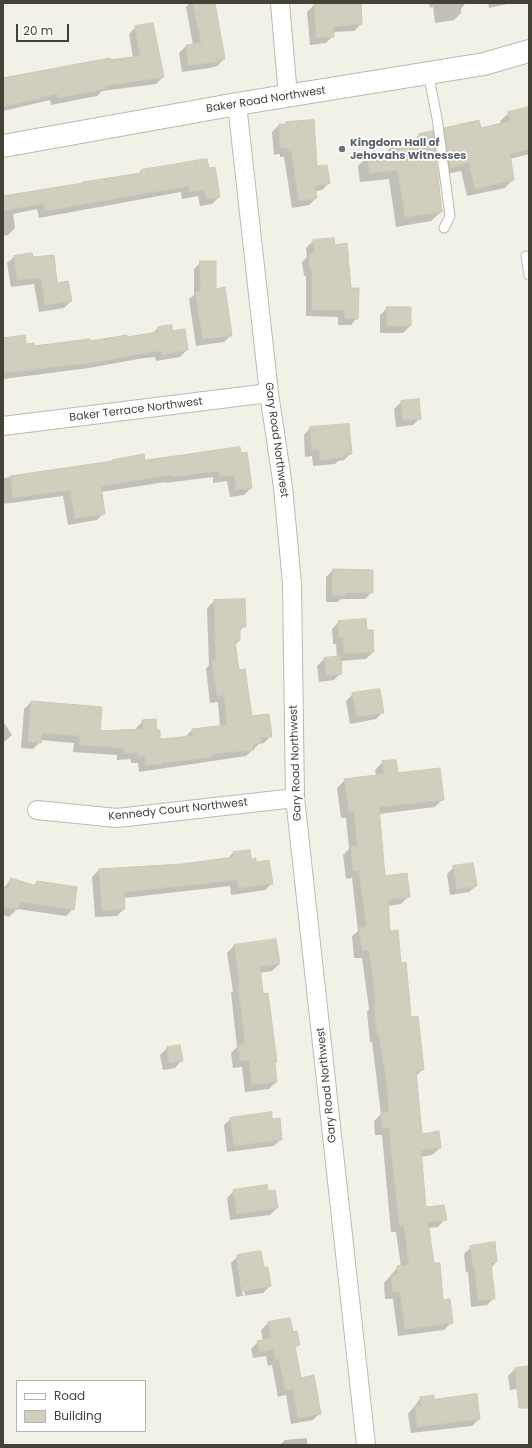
<!DOCTYPE html>
<style>
body{margin:0}
#map{position:relative;width:532px;height:1448px;overflow:hidden;background:#f2f1e7;font-family:Poppins,sans-serif}
canvas{display:block}
.frame{position:absolute;inset:0;border:4px solid #444237;pointer-events:none}
.legend{position:absolute;left:16px;top:1380px;width:130px;height:52px;box-sizing:border-box;background:#fff;border:1px solid #b4b3af;margin:0;padding:5px 7px;list-style:none;font-size:12px;color:#444237}
.legend li{display:flex;align-items:center;gap:8px;height:20px}
.legend b{width:20px;border:1px solid #b4b3af}
.scale{position:absolute;left:16px;top:24px;width:53px;height:18px;box-sizing:border-box;border:2px solid #444237;border-top:0;padding-left:5px;font-size:12px;line-height:14px;white-space:nowrap;color:#444237;-webkit-text-stroke:3px #fff;paint-order:stroke}
</style>
<div id="map">
<canvas width="532" height="1448"></canvas>
<div class="frame"></div>
<ul class="legend">
<li><b style="height:5px;background:#fff"></b>Road</li>
<li><b style="height:11px;background:#d2cebe"></b>Building</li>
</ul>
<div class="scale">20 m</div>
</div>
<script>
const context = document.querySelector('canvas').getContext('2d');
context.lineJoin = 'round';
function fillPath(path, color) {
  context.fillStyle = color;
  context.fill(path, 'evenodd');
}
function trace(path, color, width, dash) {
  context.strokeStyle = color;
  context.lineWidth = width;
  context.lineCap = dash ? 'butt' : 'round';
  context.setLineDash(dash || []);
  context.stroke(path);
}
function write(font, color, halo, rows, align = 'center') {
  context.font = font + ' Poppins,sans-serif';
  context.lineWidth = 3.5;
  context.setLineDash([]);
  context.textBaseline = 'middle';
  context.strokeStyle = halo;
  context.fillStyle = color;
  for (const [text, x, y, turn = 0] of rows) {
    context.save();
    context.translate(x, y);
    context.rotate((+turn || 0) * Math.PI / 180);
    context.textAlign = isNaN(turn) ? turn : align;
    if (halo) context.strokeText(text, 0, 0);
    context.fillText(text, 0, 0);
    context.restore();
  }
}
const shadow = new Path2D(`
 M190 3H213L224 59 217 66 210 68 182 72 179 53 186 46 193 45 186 7Z
 M336 3H360L361 24 354 31 333 32V36L326 43 310 45 307 12 314 5Z
 M429 3H465V4L461 9V13L454 20 435 23 433 7 430 8Z
 M488 3H512L489 8Z
 M136 27 163 77 156 84 102 91 97 96 51 105 50 100 3 111V79L133 58 129 34Z
 M529 108V154L510 159 513 179 505 188 467 196 461 171 442 175 437 137 445 129H480L501 124 500 121 509 113Z
 M287 123 316 167 329 183 322 190 315 191 316 198 309 205 292 208 284 157H280V154L274 155 272 132 279 125H284Z
 M419 135 441 212 431 221 396 227 389 179 360 182 358 166 368 156 385 154 395 143 414 140Z
 M208 169 219 197 212 204 200 206 198 196 182 199 181 192 39 218 37 209 13 214 15 228 8 235 3 236V197L138 174 141 171Z
 M313 241 334 246 351 289 357 318 351 325H338V317L306 316V276H304L302 262 307 257 306 248Z
 M14 257 32 258 71 301 64 308 39 312 34 284 11 287 7 263Z
 M201 262 215 290 231 335 224 342 196 346 189 299 194 295V269Z
 M387 308 410 326 403 333H380V315Z
 M158 328 172 332 187 350 180 357 156 361 155 357 144 358 89 368 3 379V339L33 347 126 338 152 334Z
 M401 402 420 418 413 425 396 427 394 409Z
 M310 428 351 453 344 460 338 461 335 464 313 466 312 456 305 457 304 435Z
 M239 448 251 488 244 495 230 497 227 481 213 483V477L165 483V482L101 492 104 513 97 520 68 525 63 496 3 504V478Z
 M333 570 372 592 365 599H341L338 602H326V577Z
 M214 601 244 626 239 632V641L235 645 239 671 251 718 271 736 264 743 259 744 246 756 139 772 138 763H131V759L117 760V755L73 752 74 743 41 740 40 742 33 749 21 748 24 709 31 702 99 732 136 730V728L143 721 156 731 159 740 185 737 192 730 220 727 218 702 210 703 206 669 209 665 207 608Z
 M339 622 366 631H372L373 652 366 659 340 661 341 673 334 680 319 682 317 666 324 659 337 658 336 644H333L332 629Z
 M353 694 383 712 376 719 350 724 346 701Z
 M3 721 12 735 3 743Z
 M383 762 397 774 443 799 435 807 379 814 385 877 409 896 401 904 387 906 390 932 400 964 410 1018 423 1069 416 1076 421 1135 440 1148 432 1155 420 1157 425 1208 445 1219 438 1227 428 1228 433 1264 442 1301 452 1322 444 1330 398 1336 393 1299H385L384 1283 398 1267H401L396 1232H391L382 1135H375L374 1121 381 1114 372 1042H370L367 1012 369 1009 362 958H354L352 936 358 931 352 878 346 879 343 855 349 849 346 818H341L337 788 345 780 376 776 375 770Z
 M233 853 255 863 272 883 265 890 231 895 230 886 124 898V909L117 916 95 917 92 877 99 870 182 865 228 858Z
 M454 867 476 886 469 892 450 895 447 874Z
 M11 879 33 886 37 882 73 909 66 916 17 909 9 917 3 915V889Z
 M234 946 279 964 272 971 259 973 276 1082 269 1089 245 1092 242 1067 233 1068 231 1053 237 1047 231 993 233 991 227 953Z
 M167 1048 181 1061 175 1068 163 1070 160 1055Z
 M231 1119 272 1120 281 1139 274 1146 227 1152 224 1125Z
 M234 1191 267 1192 277 1208 270 1215 230 1220 227 1198Z
 M471 1247 496 1262 491 1268 494 1298 487 1305 471 1307 468 1272H466L464 1254Z
 M238 1256 263 1268 270 1286 263 1293 236 1297 231 1263ZM237 1260H239L245 1295 243 1296Z
 M268 1323 292 1333 299 1344 294 1349 300 1379 320 1413 313 1420 291 1424 286 1395 278 1397 272 1365 268 1366 266 1356 253 1358 251 1349 258 1342 263 1341 261 1330Z
 M515 1369 522 1388 510 1390 508 1376Z
 M421 1398 433 1400 479 1419 472 1426 411 1433 408 1414Z
 M307 1438V1445H280L285 1440Z`);
const building = new Path2D(`
 M193 3H215L225 59 217 60 218 62 188 65 186 45 201 43Z
 M322 3H361L362 24 334 26V37L316 38 314 4Z
 M153 23 164 77 105 86V89L58 98 57 94 3 107V78L110 58V60L140 56 135 26Z
 M529 107V149L510 154 514 180 475 189 469 163 450 168 444 128 479 120 481 128 510 121 508 112Z
 M314 120 317 166 327 165 330 183 315 186 317 198 299 201 291 151H287V148H280L279 124H286V122Z
 M433 131 442 212 405 217 398 170 370 173 367 155 396 152 394 142 419 138V134Z
 M207 159 209 168 215 167 220 197 206 199 205 190 189 192 188 186 45 211 44 203 3 211V196L83 183V182L141 173V170Z
 M334 238 335 245 347 243 351 288H359L358 319 345 318V310H312V270H310L309 254 314 253 313 240Z
 M32 253 33 257 54 255 57 283 68 281 72 301 45 305 41 278 17 280 14 256Z
 M200 261H216V289L225 287 232 336 203 339 195 292 200 291Z
 M387 307H411V326H387Z
 M172 325V331L185 329 188 350 162 355V351L152 352 97 362 3 373V338L25 335 26 344 34 343V346L90 339V341L127 335V337L158 332V327Z
 M419 399 421 419 403 420 401 401Z
 M349 424 352 454 343 455V457L320 460 319 450H312L310 427Z
 M240 447 241 453 247 452 252 488 236 490 234 475 220 477 219 471 171 477V475L101 486 105 514 75 519 70 490 13 498 10 476 113 461 112 460 144 454 145 460Z
 M333 569 373 570V593H346V596L332 595Z
 M245 599 246 627H240V641H235L239 670 245 669 252 716 269 714 272 737 260 738 261 743 253 744 254 750 212 754V757L162 763V764L145 765V756L138 757V753H124V748L79 745 80 736 42 733 41 743 28 742 31 701 102 707 100 731 143 729 142 720 156 719 157 730H160V739L193 736 192 729 227 725 224 695 217 696 212 661H216L214 600Z
 M366 619 367 630H373L374 652 344 654 343 637H339L338 621Z
 M341 656 342 674 326 675 324 658Z
 M380 689 384 713 357 717 352 693Z
 M396 760 398 773 440 768 444 800 379 807 385 876 407 873 410 897 388 900 390 931 398 930 401 963 406 962 411 1017 418 1016 424 1070 416 1071 422 1134 439 1131 441 1148 421 1150 426 1207 444 1205 447 1220 428 1222 434 1263H440L443 1300 450 1299 453 1323 405 1329 400 1292H393L391 1275 398 1274 397 1266 409 1265 404 1225H399L389 1128H382L381 1113 389 1112 386 1079 379 1035H377L374 1003H376L369 950 362 951 359 928 366 927 365 916 359 871H353L351 847 357 846 354 811H349L344 779 384 774 382 761Z
 M250 850 251 859 256 858V862L269 860 273 884 238 888 237 880 124 892 125 909 102 911 99 869 182 864 234 857 233 852Z
 M473 863 477 886 457 889 453 866Z
 M11 878 36 886 37 881 77 887 74 910 20 902 17 910 3 906V888L7 889Z
 M276 939 280 964 260 967 263 994 268 993 277 1062 275 1063 277 1082 252 1085 249 1060 240 1061 238 1045 245 1044 238 985H240L234 945Z
 M180 1045 183 1061 169 1063 167 1047Z
 M272 1112V1119L280 1118 282 1140 234 1146 230 1118Z
 M267 1185 268 1191 275 1190 278 1208 237 1214 233 1190Z
 M495 1242 497 1262 491 1263 495 1299 478 1300 474 1265 473 1266 470 1246Z
 M261 1251 264 1267H268L271 1286 243 1291 237 1255Z
 M290 1318 293 1332 297 1331 300 1345 295 1346 301 1378 314 1375 321 1414 298 1418 293 1389 285 1390 279 1359 275 1360 273 1349 260 1352 257 1341 271 1338 268 1322Z
 M529 1366V1408H519L515 1368Z
 M477 1394 480 1419 417 1427 415 1406H421L420 1397 434 1395V1399Z`);
const service = new Path2D(`
 M428 73 437 118 450 216 444 228
 M526 256 529 275`);
const minor = new Path2D(`
 M280 3 288 96
 M237 104 269 393 283 487 292 583 295 798 366 1445
 M3 426 269 393
 M37 810 117 818 295 798`);
const tertiary = new Path2D(`
 M3 146 237 104 484 64 529 51`);
const markers = [
 [342,149,4,"#6b7280"]
];
const streetNames = [
 ["Baker Road Northwest",266,100,-9],
 ["Baker Terrace Northwest",136,410,-7],
 ["Gary Road Northwest",276,440,82],
 ["Gary Road Northwest",296,763,-92],
 ["Kennedy Court Northwest",178,810,-6],
 ["Gary Road Northwest",327,1085,-96]
];
const worshipNames = [
 ["Kingdom Hall of",350,143],
 ["Jehovahs Witnesses",350,156]
];
fillPath(shadow, '#0003');
fillPath(building, '#d2cebe');
trace(building, '#ccc8b2', 1);
trace(service, '#bcbaab', 11);
trace(minor, '#bcbaab', 20);
trace(tertiary, '#bcbaab', 24);
trace(service, '#fff', 9);
trace(minor, '#fff', 18);
trace(tertiary, '#fff', 22);
for (const [x, y, r, color] of markers) {
  const dot = new Path2D();
  dot.arc(x, y, r, 0, 2 * Math.PI);
  context.fillStyle = color;
  context.fill(dot);
  trace(dot, '#fff', 1.5);
}
write('11px', '#444237', '#fff', streetNames);
write('bold 11px', '#5b616d', '#fff', worshipNames, 'left');
</script>
